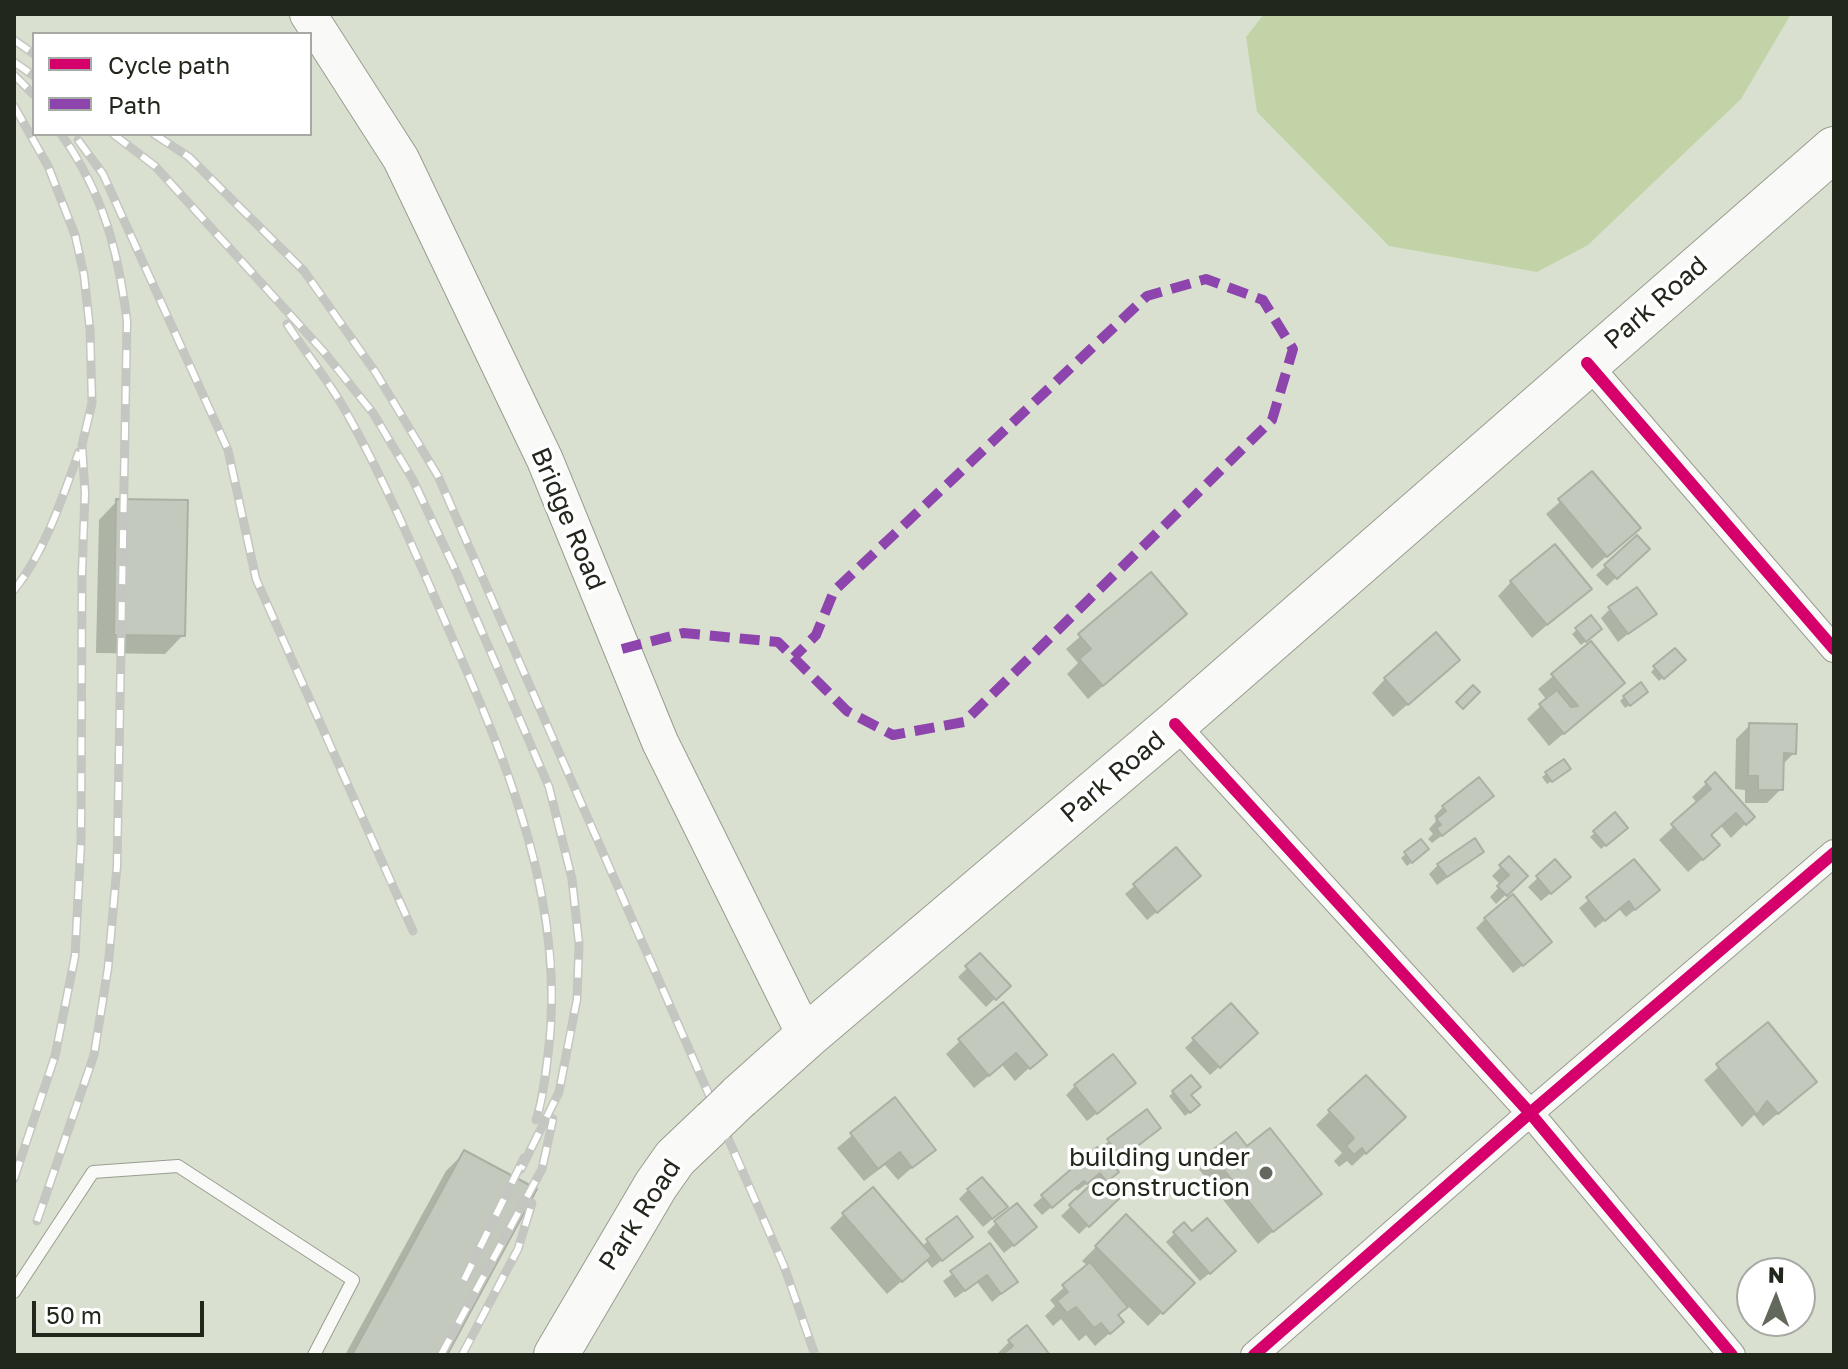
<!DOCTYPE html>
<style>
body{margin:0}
#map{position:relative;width:1848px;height:1369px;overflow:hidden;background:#d9e0cf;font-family:"Golos Text",sans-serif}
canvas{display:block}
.frame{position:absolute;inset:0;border:16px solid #22271c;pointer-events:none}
.legend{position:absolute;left:32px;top:32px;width:280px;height:104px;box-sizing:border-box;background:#fff;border:2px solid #a7a9a4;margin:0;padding:10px 14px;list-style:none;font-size:24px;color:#22271c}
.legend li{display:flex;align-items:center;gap:16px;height:40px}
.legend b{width:40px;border:2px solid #a7a9a4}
.north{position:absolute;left:1736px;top:1257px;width:80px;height:80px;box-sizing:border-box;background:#fff;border:2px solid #a7a9a4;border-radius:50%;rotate:1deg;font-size:22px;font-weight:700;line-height:32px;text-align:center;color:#22271c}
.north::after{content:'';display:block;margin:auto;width:28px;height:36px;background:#62685b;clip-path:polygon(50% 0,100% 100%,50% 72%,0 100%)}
.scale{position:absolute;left:32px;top:1301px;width:172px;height:36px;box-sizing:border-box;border:4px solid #22271c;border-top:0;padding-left:10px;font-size:24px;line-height:28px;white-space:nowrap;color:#22271c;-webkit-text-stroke:6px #fff;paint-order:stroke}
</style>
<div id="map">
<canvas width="1848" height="1369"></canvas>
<div class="frame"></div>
<ul class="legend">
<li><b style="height:10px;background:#d6006c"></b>Cycle path</li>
<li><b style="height:10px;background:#8e44ad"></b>Path</li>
</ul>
<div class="north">N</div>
<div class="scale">50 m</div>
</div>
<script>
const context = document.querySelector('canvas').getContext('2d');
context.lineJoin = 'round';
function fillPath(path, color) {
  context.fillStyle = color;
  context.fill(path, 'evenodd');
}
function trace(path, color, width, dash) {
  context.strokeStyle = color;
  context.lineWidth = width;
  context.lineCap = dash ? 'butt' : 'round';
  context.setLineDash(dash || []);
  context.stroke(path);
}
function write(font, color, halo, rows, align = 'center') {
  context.font = font + ' "Golos Text",sans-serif';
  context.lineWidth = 7;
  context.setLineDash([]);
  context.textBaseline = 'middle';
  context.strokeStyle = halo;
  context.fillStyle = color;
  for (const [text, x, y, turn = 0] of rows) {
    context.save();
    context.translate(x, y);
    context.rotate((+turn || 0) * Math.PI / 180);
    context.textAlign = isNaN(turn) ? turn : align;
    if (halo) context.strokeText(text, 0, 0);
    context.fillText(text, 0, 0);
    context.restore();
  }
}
const green = new Path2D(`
 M1264 14H1791L1741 99 1588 245 1537 272 1389 246 1257 112 1246 37Z`);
const shadow = new Path2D(`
 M1592 474 1638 528 1592 569 1546 514Z
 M117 501 183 635 165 654 96 653 99 520Z
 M1637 538 1638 557 1607 586 1596 575Z
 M1151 574 1171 627 1088 699 1067 674 1078 663 1066 649Z
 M1511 582 1589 589 1532 638 1498 596Z
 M1610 609 1654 613 1618 642 1601 618Z
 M1591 618 1596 633 1581 645 1572 634Z
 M1591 644 1623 683 1549 746 1527 719 1547 700 1538 689Z
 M1679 664 1659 681 1651 672 1655 668Z
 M1444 673 1393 717 1372 693 1385 679Z
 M1642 696 1625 708 1620 701 1624 697Z
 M1750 725 1794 753 1781 766V789L1767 803H1745V790L1735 789 1736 739Z
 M1565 773 1547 784 1542 777 1546 774Z
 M1715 775 1752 817 1731 838 1721 826 1709 836 1703 859 1688 872 1659 840 1698 804 1692 797Z
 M1482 805 1432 843 1428 839 1433 834 1429 829 1437 820 1434 816 1443 807Z
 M1615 815 1622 831 1601 849 1590 837Z
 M1420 842 1423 853 1407 866 1401 858Z
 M1176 850 1189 885 1147 920 1125 894Z
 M1482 852 1437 885 1429 874 1438 865Z
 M1509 859 1525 876 1496 904 1490 897 1501 885 1492 876Z
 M1555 862 1559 886 1541 901 1528 887Z
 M1634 862 1648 899 1626 917 1619 909 1595 928 1579 908Z
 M1485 919 1540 951 1513 973 1476 928Z
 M980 956 1008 986 986 1007 958 977Z
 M1768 1025 1815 1082 1763 1126 1754 1115 1742 1127 1704 1080Z
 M1194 1039 1247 1042 1210 1075 1185 1048Z
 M960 1041 1044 1054 1015 1081 1002 1065 974 1088 946 1054Z
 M1191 1078 1189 1095 1193 1109 1185 1116 1169 1096Z
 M1075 1086 1124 1092 1087 1121 1066 1095Z
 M894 1100 933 1149 898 1180 885 1165 864 1181 837 1148Z
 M1330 1111 1389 1131 1352 1166 1347 1161 1339 1167 1334 1161 1342 1153 1316 1125Z
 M1236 1135 1247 1149 1319 1193 1258 1244 1198 1168Z
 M1150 1136 1111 1166 1116 1172 1105 1183 1118 1197 1079 1234 1061 1216 1093 1185 1090 1181 1077 1191 1074 1188 1042 1215 1033 1205 1109 1141Z
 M465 1152 444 1355H345L446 1171Z
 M968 1190 996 1216 983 1227 959 1199Z
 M844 1214 921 1247 956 1218 971 1237 932 1268 926 1260 887 1294 830 1228Z
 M1126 1217 1192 1283 1148 1326 1127 1305 1116 1315 1122 1322 1095 1346 1086 1335 1079 1341 1061 1319 1053 1326 1045 1316 1055 1306 1050 1300 1088 1266 1082 1261Z
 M996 1223 1025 1236 1004 1253 987 1232Z
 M1175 1233 1225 1260 1200 1281 1166 1242Z
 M990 1246 1016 1282 992 1302 977 1282 955 1298 943 1281Z
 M1010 1341 1048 1355H996Z`);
const building = new Path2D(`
 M1592 471 1641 528 1607 557 1558 499Z
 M116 499 188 500 185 636 114 635Z
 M1637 535 1650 549 1617 579 1604 565Z
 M1555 544 1592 589 1547 625 1510 581Z
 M1151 572 1187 614 1103 686 1079 659 1091 649 1078 634Z
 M1637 587 1657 614 1628 634 1608 607Z
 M1591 615 1602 629 1586 642 1575 628Z
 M1436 632 1460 660 1408 705 1384 678Z
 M1591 641 1625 683 1564 734 1539 704 1557 690 1571 707 1578 706 1551 674Z
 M1675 648 1686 660 1664 679 1653 666Z
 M1641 682 1648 692 1630 706 1623 696Z
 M1473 685 1480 692 1463 709 1456 702Z
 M1749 723 1797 724 1796 754 1784 753 1783 790H1758V776H1748Z
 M1564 759 1571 769 1552 782 1545 772Z
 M1715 772 1755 817 1746 825 1736 813 1711 835 1720 845 1703 860 1671 824 1711 789 1705 782Z
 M1479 777 1494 796 1442 836 1436 828 1441 825 1436 819 1446 811 1442 806Z
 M1615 812 1628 828 1606 846 1593 831Z
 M1475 838 1484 852 1447 877 1437 864Z
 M1421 839 1429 849 1412 863 1404 852Z
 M1176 847 1201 876 1157 913 1133 884Z
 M1509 856 1528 876 1507 896 1497 886 1509 875 1499 865Z
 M1555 859 1571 877 1551 894 1536 876Z
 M1634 859 1660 890 1635 910 1629 901 1605 921 1586 897Z
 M1513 894 1552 942 1523 966 1484 918Z
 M980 953 1011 986 996 1000 965 966Z
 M1003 1002 1047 1055 1030 1069 1016 1053 989 1076 958 1039Z
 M1231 1003 1258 1033 1220 1068 1192 1038Z
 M1768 1022 1817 1082 1778 1114 1767 1101 1757 1115 1716 1064Z
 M1113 1054 1136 1083 1097 1114 1074 1085Z
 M1191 1075 1201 1087 1191 1095 1200 1105 1190 1113 1172 1091Z
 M1366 1075 1406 1117 1366 1154 1362 1148 1354 1155 1346 1146 1354 1138 1328 1110Z
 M895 1097 936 1150 912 1168 900 1152 878 1169 850 1133Z
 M1147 1109 1161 1128 1122 1158 1107 1139Z
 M1270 1128 1322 1194 1273 1232 1210 1152 1236 1132 1247 1146Z
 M1097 1147 1119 1172 1107 1182 1100 1173 1087 1184 1084 1181 1052 1208 1041 1195Z
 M464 1150 537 1189 447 1355H352Z
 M1100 1176 1121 1197 1089 1227 1069 1205Z
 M982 1177 1008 1207 992 1219 967 1189Z
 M873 1187 932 1256 902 1282 842 1213Z
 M1017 1203 1037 1227 1014 1246 994 1221Z
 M1126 1214 1195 1283 1163 1314 1095 1246Z
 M957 1216 973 1237 942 1261 926 1239Z
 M1207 1218 1236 1251 1210 1274 1173 1232 1184 1222 1192 1231Z
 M990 1243 1018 1282 1001 1294 987 1275 965 1291 950 1271Z
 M1090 1262 1128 1307 1118 1315 1124 1322 1110 1334 1101 1323 1094 1328 1076 1307 1067 1313 1057 1301 1068 1292 1062 1285Z
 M1027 1325 1050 1355H1002L1013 1346 1008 1340Z`);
const lane = new Path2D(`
 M14 1292 93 1172 178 1166 353 1280 314 1355`);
const street = new Path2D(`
 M1587 363 1834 649
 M1175 724 1530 1113 1732 1355
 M1254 1355 1530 1113 1834 853`);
const secondary = new Path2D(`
 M308 14 401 159 545 460 660 742 806 1037`);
const highway = new Path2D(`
 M739 1097 806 1037 1175 724 1834 149
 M556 1355 656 1185 675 1158 714 1121`);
const rail = new Path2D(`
 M14 40 34 54
 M14 62 34 76
 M14 75 34 95
 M14 106 48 166 75 235 84 275 90 330 92 403 82 445 85 493 82 573 81 842 75 956 55 1056 14 1179
 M113 134 155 166 324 352 373 413 413 480 454 567 549 787 572 879 579 944 577 999 559 1092 521 1169
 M154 134 189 157 304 271 376 373 438 476 784 1266 815 1355
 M78 140 103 174 228 450 256 579 413 931
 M287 324C306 353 328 380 345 410 386 482 418 559 451 635 509 767 567 907 548 1055 545 1077 543 1099 536 1120
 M14 590C45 552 62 498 79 452
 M37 1221 94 1055 108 968 117 866 127 321C118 250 103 193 61 134
 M464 1280 524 1158
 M441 1355 542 1169 553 1119
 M462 1355 518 1249 532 1203`);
const highwayBridge = new Path2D(`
 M714 1121 739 1097`);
const quiet = new Path2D(`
 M622 649 683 633 778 642 847 711 893 735 964 722 1272 420 1293 349 1263 300 1206 279 1147 296 834 591 816 635 794 657`);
const cycleway = new Path2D(`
 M1587 363 1834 649
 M1175 724 1530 1113 1732 1355
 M1254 1355 1530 1113 1834 853`);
const markers = [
 [1266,1173,8,"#62685b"]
];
const streetNames = [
 ["Park Road",1656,303,-41],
 ["Bridge Road",568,519,67],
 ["Park Road",1113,777,-40],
 ["Park Road",640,1215,-57]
];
const poiNames = [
 ["building under",1250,1158],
 ["construction",1250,1188]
];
fillPath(green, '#c2d4a7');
fillPath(shadow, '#0003');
fillPath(building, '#c3c9bc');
trace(building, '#abb0a4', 2);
trace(lane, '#989d90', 14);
trace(street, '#989d90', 28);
trace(secondary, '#989d90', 38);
trace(highway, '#989d90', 46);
trace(lane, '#f9faf8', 12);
trace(street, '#f9faf8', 26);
trace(secondary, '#f9faf8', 36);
trace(highway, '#f9faf8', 44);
trace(rail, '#c4c6c1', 9);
trace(rail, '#fff', 6, [18]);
trace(highwayBridge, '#989d90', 46, []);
trace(highwayBridge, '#f9faf8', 44);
trace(quiet, '#8e44ad', 10, [20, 10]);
trace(cycleway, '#d6006c', 12);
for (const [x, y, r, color] of markers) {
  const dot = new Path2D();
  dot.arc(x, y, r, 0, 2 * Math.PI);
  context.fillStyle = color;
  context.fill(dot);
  trace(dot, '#fff', 3);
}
write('26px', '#22271c', '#fff', streetNames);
write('26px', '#22271c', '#fff', poiNames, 'right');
</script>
